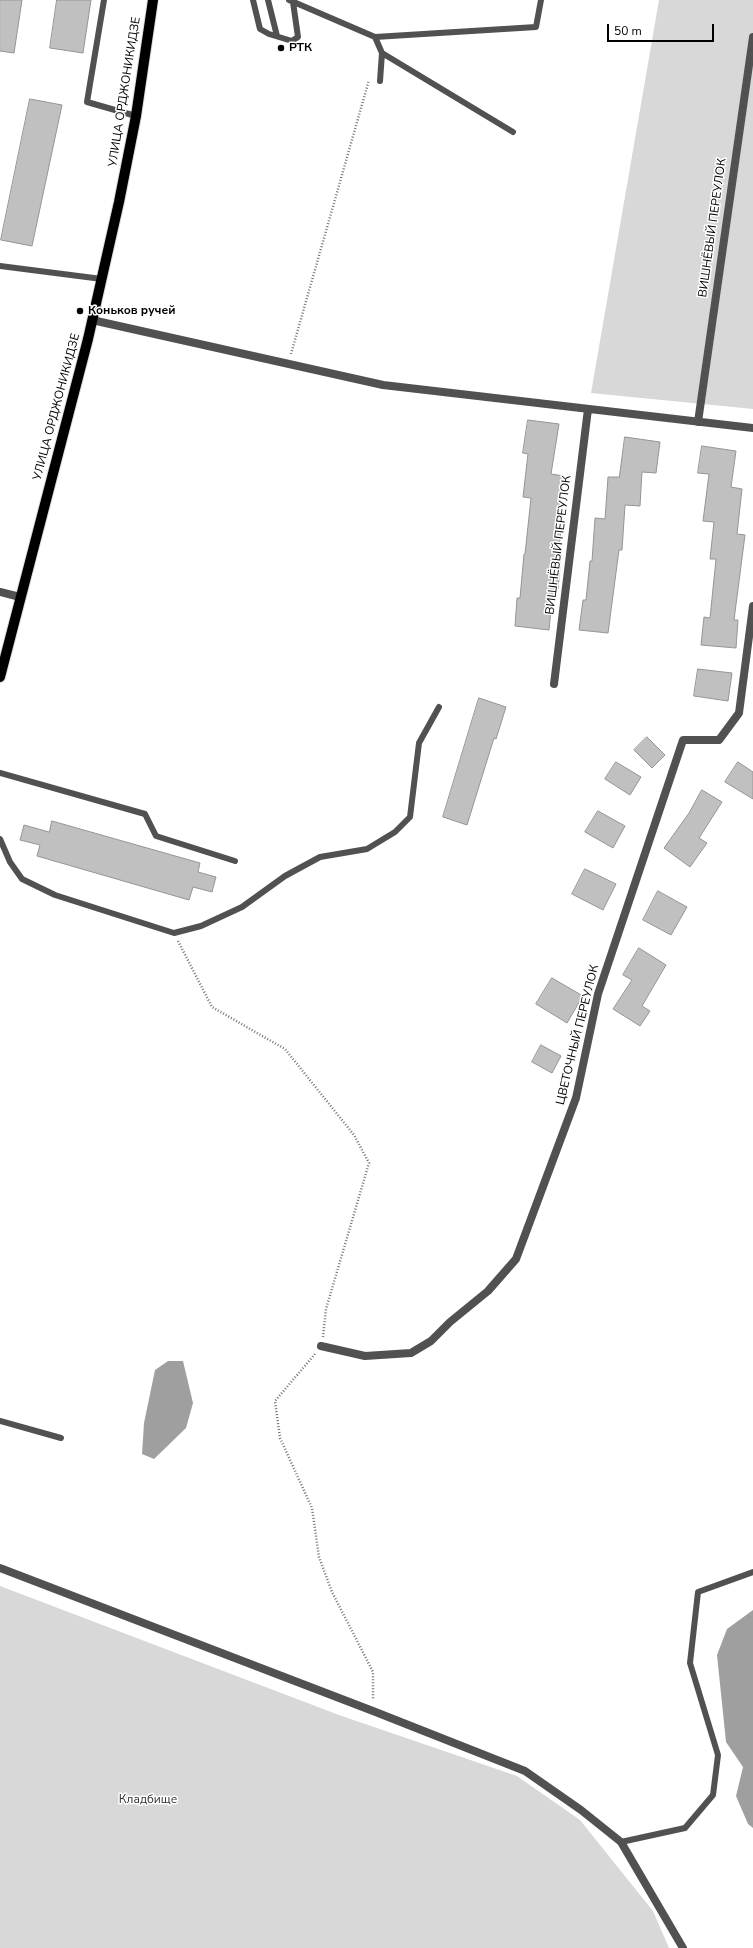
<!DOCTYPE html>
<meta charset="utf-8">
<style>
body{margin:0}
#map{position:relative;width:753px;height:1948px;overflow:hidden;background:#fff;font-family:"Nunito Sans",sans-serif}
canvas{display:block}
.scale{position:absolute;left:607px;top:24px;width:107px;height:18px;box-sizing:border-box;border:2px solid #000;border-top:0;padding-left:5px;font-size:12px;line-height:14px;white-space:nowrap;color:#000;-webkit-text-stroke:3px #fff;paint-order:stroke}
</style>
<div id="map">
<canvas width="753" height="1948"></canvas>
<div class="scale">50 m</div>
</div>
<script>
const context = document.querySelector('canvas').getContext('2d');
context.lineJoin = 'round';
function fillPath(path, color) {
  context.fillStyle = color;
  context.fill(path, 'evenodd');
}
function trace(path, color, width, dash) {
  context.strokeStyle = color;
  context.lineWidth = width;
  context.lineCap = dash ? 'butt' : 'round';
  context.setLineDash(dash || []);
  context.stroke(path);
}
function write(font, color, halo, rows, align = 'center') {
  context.font = font + ' "Nunito Sans",sans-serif';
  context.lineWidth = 3;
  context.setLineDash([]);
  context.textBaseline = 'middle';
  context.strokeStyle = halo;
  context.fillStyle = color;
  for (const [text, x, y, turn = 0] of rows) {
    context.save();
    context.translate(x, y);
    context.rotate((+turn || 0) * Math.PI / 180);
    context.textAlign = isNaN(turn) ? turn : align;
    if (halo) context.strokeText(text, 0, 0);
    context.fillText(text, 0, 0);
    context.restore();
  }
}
const green = new Path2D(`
 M659 0H753V409L591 393Z
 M0 1586 339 1715 517 1776 580 1820 653 1911 669 1948H0Z`);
const water = new Path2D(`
 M168 1361H183L193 1403 186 1428 154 1459 142 1454 144 1423 155 1370Z
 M753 1610V1828L748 1824 736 1796 743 1767 726 1742 717 1655 727 1629Z`);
const building = new Path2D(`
 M0 0H22L14 53 0 51Z
 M57 0H91L83 53 50 48Z
 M30 99 62 105 32 246 1 240Z
 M528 420 559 424 551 474 564 476 559 512 563 513 558 556H561L558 589H553L549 630 515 626 517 598H520L524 554H525L531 498 523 497 528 454 523 453Z
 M625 437 660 442 656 473 642 472 640 506 625 505 622 550H619L608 633 579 630 583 600H586L590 561H592L595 518 605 519 608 477H619Z
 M702 446 736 451 731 487 742 489 737 534 745 535 734 620H738L736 648 701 645 704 617 710 618 716 559H710L714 522 703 521 709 474 698 473Z
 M698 669 732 673 728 701 694 696Z
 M479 698 506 707 496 739 494 738 467 825 443 817Z
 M647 737 665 755 652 768 634 750Z
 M616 762 641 777 630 795 605 779Z
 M738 762 753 772V799L725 782Z
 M702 790 722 802 699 838 707 843 690 867 664 848 689 813Z
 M598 811 625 826 613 848 585 832Z
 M52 821 200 863 198 872 216 877 212 892 193 887 189 900 37 856 40 845 20 840 24 825 49 832Z
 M585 869 616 884 603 910 572 894Z
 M658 891 687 907 671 935 643 920Z
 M639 948 666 965 642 1006 650 1011 640 1026 613 1009 632 980 623 975Z
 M552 978 583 996 567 1023 536 1004Z
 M541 1045 561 1056 552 1073 532 1062Z`);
const path = new Path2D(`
 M291 354 369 80
 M178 941 212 1007 285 1049 354 1135 369 1163 326 1309 323 1337
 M315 1354 275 1401 280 1438 312 1508 319 1557 332 1592 373 1672V1700`);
const lane = new Path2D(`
 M104 0 87 102 136 116
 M253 0 260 29 269 34 292 41 298 37 293 2
 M268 0 277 36
 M289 0 375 37 382 53 380 81
 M375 37 536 27 541 0
 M382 53 513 132
 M0 266 102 279
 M0 773 145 814 156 836 235 861
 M0 839 10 862 22 879 55 895 174 933 201 926 242 907 285 876 320 857 367 849 395 832 410 817 419 743 439 707
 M0 1421 61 1438
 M621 1842 685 1828 713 1795 718 1755 690 1663 698 1592 753 1572`);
const street = new Path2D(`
 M92 320 383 385 753 428
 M698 422 753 37
 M0 592 20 597
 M554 684 588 409
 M321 1346 365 1356 411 1353 431 1341 450 1322 488 1291 516 1259 576 1098 598 994 683 740H719L739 713 753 606
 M0 1568 373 1711 525 1771 581 1810 621 1842 683 1948`);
const primary = new Path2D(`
 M0 677 88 339 119 202 136 116 153 0`);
const markers = [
 [281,48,4,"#000"],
 [80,311,4,"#000"]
];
const poiNames = [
 ["РТК",289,48],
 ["Коньков ручей",88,311]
];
const streetNames = [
 ["УЛИЦА ОРДЖОНИКИДЗЕ",125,92,-81],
 ["ВИШНЁВЫЙ ПЕРЕУЛОК",713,228,-82],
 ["УЛИЦА ОРДЖОНИКИДЗЕ",57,407,-75],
 ["ВИШНЁВЫЙ ПЕРЕУЛОК",559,545,-83],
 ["ЦВЕТОЧНЫЙ ПЕРЕУЛОК",578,1035,-76]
];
const parkNames = [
 ["Кладбище",148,1800]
];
fillPath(green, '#d8d8d8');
fillPath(water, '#9f9f9f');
fillPath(building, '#c0c0c0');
trace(building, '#959595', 1);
trace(primary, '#dbdbdb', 12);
trace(path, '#737373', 2.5, [1, 2]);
trace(lane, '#515151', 6);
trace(street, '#515151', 8);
trace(primary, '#000', 10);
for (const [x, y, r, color] of markers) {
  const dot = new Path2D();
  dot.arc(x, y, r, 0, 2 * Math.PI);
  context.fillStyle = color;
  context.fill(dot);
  trace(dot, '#fff', 1.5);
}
write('bold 12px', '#000', '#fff', poiNames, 'left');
write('12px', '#000', '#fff', streetNames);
write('12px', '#2f2f2f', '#fff', parkNames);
</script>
